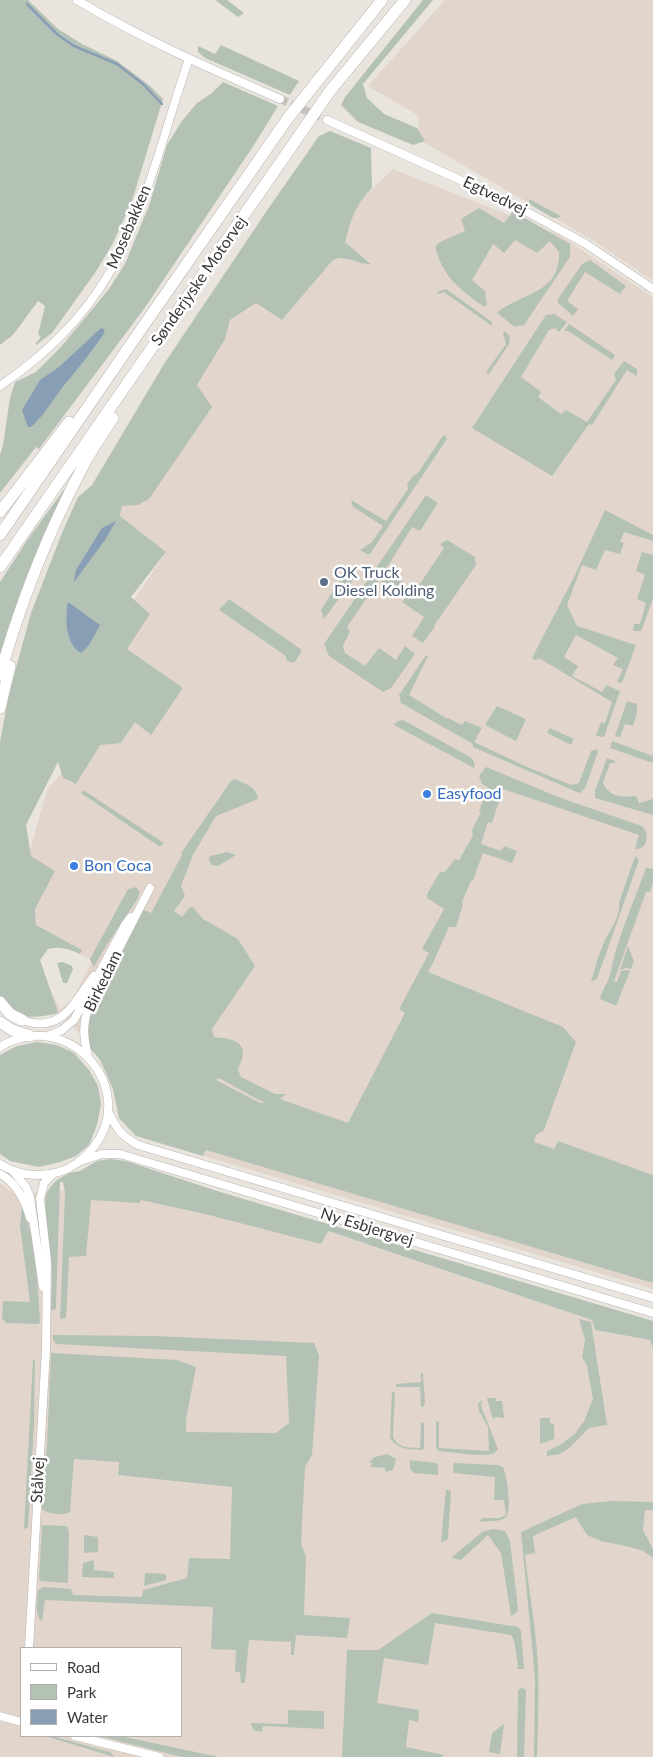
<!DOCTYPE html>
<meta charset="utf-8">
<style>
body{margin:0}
#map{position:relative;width:653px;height:1757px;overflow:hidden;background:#eae4df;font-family:Lato,sans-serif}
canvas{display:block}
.legend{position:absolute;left:20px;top:1647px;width:162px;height:90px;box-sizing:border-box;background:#fff;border:1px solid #b1b0af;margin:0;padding:6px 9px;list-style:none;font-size:15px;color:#3b3937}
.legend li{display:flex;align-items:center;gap:10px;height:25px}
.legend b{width:25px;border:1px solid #b1b0af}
</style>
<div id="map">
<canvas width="653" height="1757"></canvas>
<ul class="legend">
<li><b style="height:6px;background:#fff"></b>Road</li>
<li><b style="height:14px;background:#b4c2b5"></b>Park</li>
<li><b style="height:14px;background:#889eb4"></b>Water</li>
</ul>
</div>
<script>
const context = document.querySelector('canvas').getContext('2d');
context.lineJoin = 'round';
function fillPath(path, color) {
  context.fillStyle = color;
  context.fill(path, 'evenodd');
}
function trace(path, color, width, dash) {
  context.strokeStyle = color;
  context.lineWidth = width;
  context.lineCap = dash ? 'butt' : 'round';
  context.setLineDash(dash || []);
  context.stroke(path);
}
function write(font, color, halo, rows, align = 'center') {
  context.font = font + ' Lato,sans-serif';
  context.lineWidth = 5;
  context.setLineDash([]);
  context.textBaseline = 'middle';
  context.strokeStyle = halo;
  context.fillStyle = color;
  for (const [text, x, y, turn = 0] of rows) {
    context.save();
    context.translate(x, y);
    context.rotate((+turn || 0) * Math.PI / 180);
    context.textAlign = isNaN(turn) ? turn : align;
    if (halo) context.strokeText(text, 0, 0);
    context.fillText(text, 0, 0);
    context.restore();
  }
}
const built = new Path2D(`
 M445 0H653V281L594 241 418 139 419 116 368 86Z
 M393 169 559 235 653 297V1289L136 1136 119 1118 113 1089 92 1045 58 1012 35 956 28 858 47 789 149 680 109 637 166 552 120 516 122 506 138 505 197 385 224 339 230 320 256 303 282 320 333 260 345 258 366 264 371 263 345 242 353 212 363 198ZM57 947 69 949 90 959 91 964 74 996 67 1004 60 1009 48 985 40 960 48 949Z
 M88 1176 327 1231 592 1320 595 1330 650 1340 653 1349V1757H0V1183L15 1194 70 1190ZM21 1648H181V1736H21Z`);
const green = new Path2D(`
 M0 0H28L58 29 82 44 117 61 149 85 163 99 132 201 112 245 95 273 52 333 36 345V343L41 337 38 334 45 306 38 301 13 335 0 345Z
 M215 0H227L244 13 238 17Z
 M423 0H433L363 84 367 98 384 114 417 128 425 141 413 145 358 122 341 105 345 97Z
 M221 45 299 81 290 95 205 58 198 52V46L215 54Z
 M223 82 278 106 254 145 144 309 39 449 36 447 0 493V455L3 445 10 398 15 382 36 372 60 348 109 289 125 264 136 237 149 206 167 145 182 121 196 104 212 93Z
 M330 131 371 148 372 188C354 207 352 218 345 242L371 264C357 265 347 254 333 260L282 320 256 303 230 320 225 339 197 385 212 407 149 499 138 505 122 506 120 516 166 552 131 597 150 614 127 649 183 688 151 735 135 722 121 743 100 745 76 784 63 778 58 762 26 825 31 856 55 871 35 909 36 925 82 950 80 954C69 949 60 946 48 949L40 960 58 1012 56 1014C29 1019 18 1019 0 997V742L9 694 31 613 62 533 78 497 92 485 164 364 270 206 319 136Z
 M529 199 561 216 558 218H553L529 204Z
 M479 208 504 223 513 211 570 244V257L524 325 515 327 497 313C521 292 560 295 559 252L550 241 537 253 515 240 504 253 493 244 472 280 485 291 487 306H483C458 288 444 278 435 247L440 242 465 231 461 219Z
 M590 260 626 286 620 294 585 272 567 301 578 309 573 316 558 303V299L582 264Z
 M446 289 492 322V326L444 292 438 294 437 292Z
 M554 314 567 322 559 332 555 328 549 330 521 377 541 392 538 397 561 414 566 410 587 422 616 380 614 374 624 361 637 369V376L627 370 592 425 589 424 552 476 472 428 546 315Z
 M569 324 615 355 612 360 568 331H564Z
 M504 331C510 335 511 338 509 344L489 374 486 372 506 344 503 333Z
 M445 435 447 439 370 554H367L360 550 372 542 383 526 353 507 351 500 386 521 408 489 407 484 414 475 418 473 442 437Z
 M66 487 28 573 0 654V582L28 539Z
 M426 495 438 503 420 531 412 527 386 569 406 585 399 594 379 580 347 627 350 631 343 646 345 653 365 666 379 648 396 660 405 646 415 654 391 688 383 692 329 656 324 644Z
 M605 510 653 535V541L624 532 620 542 624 543 620 554 605 550 596 570 582 565 567 605 577 626 636 645 622 683 617 682 623 669 613 665 618 658 576 635 564 657 578 666 572 676 602 692 606 685 620 691 604 737 596 736 601 722 605 723 612 702 539 658 535 660 532 658 575 575Z
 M447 540 475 557 476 565 438 620H437L434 628 423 643 412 636 424 617 402 602 412 589 415 591 444 548 440 544Z
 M642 552 653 555V599L641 631H633L634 624H640L646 603 637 599 645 575 636 571Z
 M355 571 357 574 324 619 321 610 344 574Z
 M229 599 302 650 295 662 292 663 286 660V656L219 610Z
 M426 655 428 656 409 695 446 718H448L462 725 465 721 482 728 474 742 525 766 571 785 579 783 591 751 597 749 598 752 585 788 580 793 577 792 473 747V744L401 703 399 695Z
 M627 701 637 704V712L633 726 625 724 620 737 615 736Z
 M497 706 526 719 516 741 485 725Z
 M403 720 472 758 475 765 474 768 394 725 398 721Z
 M550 728 574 739 571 745 547 733Z
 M612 741 653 756V763L610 748Z
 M607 758 615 761V763H610L603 783C610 798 622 797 636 796L639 803 653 799V815L595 798V791Z
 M486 767 558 797 642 826C650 834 648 850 635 849L639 835 503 789 492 823 488 822 481 844 501 851 504 846 517 851 512 863 483 853 473 880 471 881 462 902 463 904 456 927H449L433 963 428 972 563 1027 576 1042 544 1130 536 1135 534 1142 554 1149 558 1141 653 1175V1283L206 1150 203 1156 136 1136 119 1118 113 1089 101 1061 90 1048 86 1034 90 1017 143 910 151 913 182 855 181 853 231 781 235 779C245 784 257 787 258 799L216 816 193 855 181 886 185 896 174 911 182 917 189 908 193 907 203 919 238 939 255 966 212 1029 214 1037C224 1038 244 1039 243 1054 243 1059 239 1066 238 1070L241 1077 275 1094H286L280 1099 348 1123 405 1013 399 1009 429 953 422 949 444 909 427 898V894L440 872H445L455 859 459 860 473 836 472 830 481 812 479 811 488 787 482 784 479 776ZM219 1078 259 1100 265 1102 260 1103 216 1080Z
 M83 790 164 843 160 847 81 793Z
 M227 852 236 855 218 866 211 865 209 859 210 856Z
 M635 856 639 860 597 979 591 982C595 968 599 953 605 940 611 928 621 916 619 903Z
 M646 868 653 869V883L650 892H646L614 981 617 982 621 971 625 970 630 971 616 1006 600 999C602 990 609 981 611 971 617 939 635 899 646 868Z
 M136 887 140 892 138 898 106 946 94 967 90 959 128 889Z
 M628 946 634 961 631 969 625 968 620 970Z
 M63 962 72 966 73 969 67 983H63L57 963Z
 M37 1042 57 1045 74 1053 89 1070 98 1086 101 1104 97 1125 89 1145 76 1156 60 1162 39 1167 10 1161 0 1154V1055L17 1046Z
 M110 1159 126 1161 217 1191 653 1321V1349L650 1340 595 1330 592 1320 328 1231 321 1244 209 1215 141 1200 140 1203 91 1200 86 1256 69 1257 66 1318 60 1319 65 1193 63 1182H60L56 1306V1309L51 1310 52 1271 45 1208 46 1195 50 1187 57 1180 69 1173 80 1171 97 1161Z
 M20 1199C35 1235 38 1283 40 1322L38 1324 6 1323 2 1318 3 1301 30 1302 20 1226 22 1206Z
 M579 1319 591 1322 607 1425 589 1428 568 1449 560 1454 547 1456V1451L560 1445 574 1435 584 1421 593 1399 587 1366 582 1357 585 1340Z
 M53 1335 155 1336 314 1343 319 1356 312 1455 305 1467 301 1544 306 1557 304 1615 350 1618 347 1638 296 1635 294 1655H291V1642L249 1640 245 1683H241L240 1672H235L236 1650 211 1649 213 1607 45 1600 42 1622C34 1613 37 1601 38 1590L43 1587 71 1589 73 1595 142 1597 143 1590 187 1578 189 1558 230 1559 232 1487 118 1475 119 1462 74 1459 70 1512C64 1516 48 1514 42 1509L47 1446 51 1353 177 1360 196 1367 186 1420V1432L276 1433 289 1423 286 1356 56 1344 53 1339Z
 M33 1359 35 1360 34 1425 28 1528 24 1529Z
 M421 1372 423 1374 425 1403 423 1407H421L420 1387H396V1384L421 1382Z
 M392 1392H395L393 1436C397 1449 409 1447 420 1448L421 1422 424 1423V1448L422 1450C409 1449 398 1450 390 1438Z
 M487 1398H496V1401H502L504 1418 496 1417 493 1419Z
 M482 1400 481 1406 498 1449C496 1451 495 1453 492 1454 481 1457 451 1452 439 1451L436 1448V1422L439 1421V1448L489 1451 488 1427 479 1411 478 1404Z
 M540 1418H550V1423L554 1424V1439L540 1444Z
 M387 1454 396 1459 393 1470 386 1472 385 1468 371 1467 372 1463 369 1462 375 1457Z
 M410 1460 436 1463 438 1466V1475L414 1473 410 1469Z
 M454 1463 498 1465 503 1467C507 1474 512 1511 506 1517 500 1523 486 1520 479 1522L482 1518H499L506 1515 504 1500H494L495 1477 453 1473Z
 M446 1489 451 1491 448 1539 441 1543Z
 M612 1501 653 1502V1510H645L643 1530 653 1549V1558L643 1551 630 1547 601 1541 587 1535 576 1517 533 1536 535 1553 525 1555C529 1592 536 1628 538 1665 539 1696 538 1726 537 1757H534L535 1678 521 1532 582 1504Z
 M42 1525 67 1526 69 1532 68 1583 41 1581 39 1579Z
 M493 1529 505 1531 510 1541 518 1608 517 1612 511 1616 501 1553 488 1535 461 1560 451 1558 482 1532Z
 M84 1535 98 1537V1552L84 1553Z
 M94 1560V1570L114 1572V1578L82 1577 83 1563Z
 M145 1573 166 1574V1580L144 1586Z
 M432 1613 518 1627 521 1631 524 1669H517L518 1666 514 1640 511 1635 435 1623 428 1665 384 1658 377 1703 419 1710 418 1722 409 1720 406 1747 444 1755 442 1757H342L347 1650H378Z
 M521 1688H523L526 1690 524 1757H517L518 1690Z
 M288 1710 324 1711V1729L263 1726 262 1732 253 1730 251 1723 288 1724Z
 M504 1724 500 1754 489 1752 492 1733Z
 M45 1736H52L110 1752 114 1757Z
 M99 1736H120L219 1757H182Z`);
const water = new Path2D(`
 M101 328 105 330 103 335C91 352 78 369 65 384 53 399 45 415 31 427H28L22 410 40 380 59 367Z
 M116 521 105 540 74 582 76 570 102 528Z
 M68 602 100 625 89 645 81 653C65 644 65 618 68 602Z`);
const stream = new Path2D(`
 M27 4 58 35 74 46 117 64 143 84 162 104`);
const tertiaryTunnel = new Path2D(`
 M280 99 327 120`);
const tertiary = new Path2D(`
 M77 0C142 39 211 69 280 99
 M327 120 507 201 586 244 653 289
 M0 386C45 355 82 320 110 272 148 207 164 130 189 59
 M22 1020C63 1034 73 1003 94 976
 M48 1036 62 1030 74 1020 125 925 131 917
 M0 1047C66 1006 141 1087 93 1148 84 1159 72 1168 59 1172 39 1178 17 1175 0 1164
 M88 1057C84 1039 82 1027 88 1009L150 888
 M108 1111C117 1129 120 1135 138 1145L653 1298
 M81 1161 102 1154H120L653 1313
 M13 1171 26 1187 30 1197 43 1287
 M0 1174C17 1183 25 1200 30 1218
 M29 1648 46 1349 47 1261 40 1199 44 1183 53 1174
 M0 1716 21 1722
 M75 1736 159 1757`);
const motorway = new Path2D(`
 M0 512 69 422
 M0 535 142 328 288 118 382 0
 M0 567 330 91 405 0
 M0 675C20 604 47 535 81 470 90 452 102 435 113 418
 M0 708 10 666
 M0 1002 10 1014 22 1020
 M0 1022 12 1030 30 1036`);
const markers = [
 [324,582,5,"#5c6f8a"],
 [427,794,5,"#3f7fe0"],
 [74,866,5,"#3f7fe0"]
];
const streetNames = [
 ["Egtvedvej",495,196,26],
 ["Mosebakken",129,227,-67],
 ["Sønderjyske Motorvej",199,281,-55],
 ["Birkedam",103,981,-64],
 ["Ny Esbjergvej",367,1227,17],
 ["Stålvej",38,1480,-87]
];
const serviceNames = [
 ["OK Truck",334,573],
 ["Diesel Kolding",334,591]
];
const shopNames = [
 ["Easyfood",437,794],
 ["Bon Coca",84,866]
];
fillPath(built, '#e2d6cc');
fillPath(green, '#b4c2b5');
fillPath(water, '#889eb4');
trace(stream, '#889eb4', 2.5);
trace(tertiaryTunnel, '#c7c2bd', 8, [8, 4]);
trace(tertiary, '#bbb5b0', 9);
trace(motorway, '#bbb5b0', 12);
trace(tertiary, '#fff', 8);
trace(motorway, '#fff', 11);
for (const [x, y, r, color] of markers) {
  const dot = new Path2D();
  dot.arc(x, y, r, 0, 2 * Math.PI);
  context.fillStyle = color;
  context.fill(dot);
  trace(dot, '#fff', 2);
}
write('16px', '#3b3937', '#fff', streetNames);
write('16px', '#4e5e75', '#fff', serviceNames, 'left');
write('16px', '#366cbe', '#fff', shopNames, 'left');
</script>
